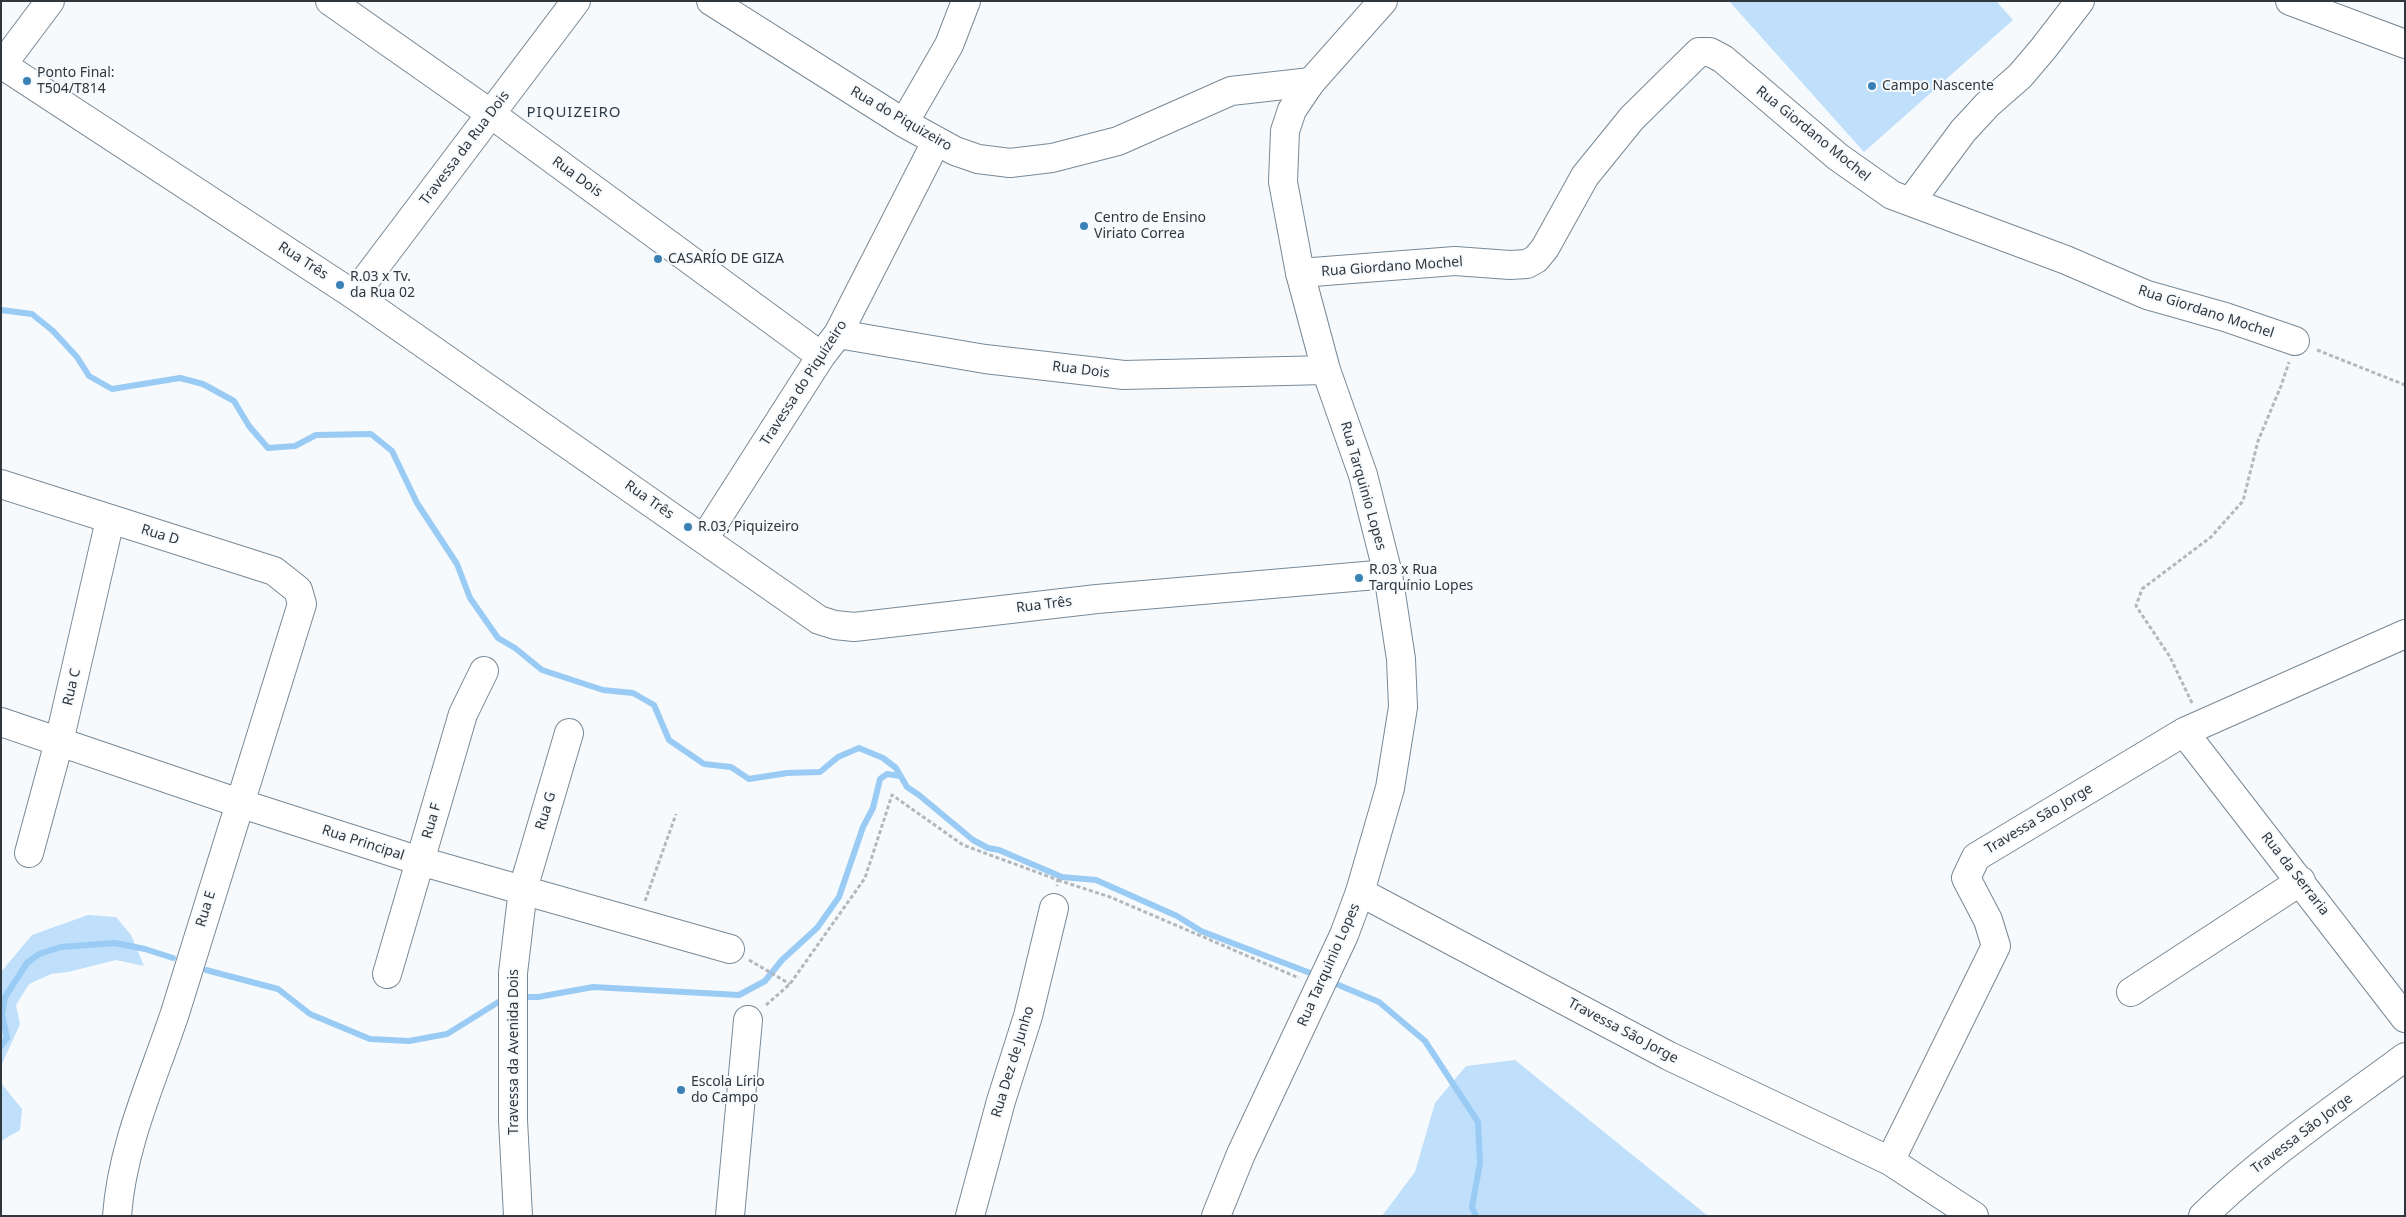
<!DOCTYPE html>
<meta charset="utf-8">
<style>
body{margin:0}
#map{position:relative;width:2406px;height:1217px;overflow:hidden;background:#f6fafd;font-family:"Noto Sans",sans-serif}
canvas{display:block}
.frame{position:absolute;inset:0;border:2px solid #30373d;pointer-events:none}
</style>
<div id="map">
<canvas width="2406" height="1217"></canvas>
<div class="frame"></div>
</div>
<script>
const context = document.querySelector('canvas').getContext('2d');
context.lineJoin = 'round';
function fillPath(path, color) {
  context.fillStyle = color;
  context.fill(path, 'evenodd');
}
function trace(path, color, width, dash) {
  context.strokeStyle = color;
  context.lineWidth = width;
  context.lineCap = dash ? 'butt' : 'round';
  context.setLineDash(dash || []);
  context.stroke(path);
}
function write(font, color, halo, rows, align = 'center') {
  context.font = font + ' "Noto Sans",sans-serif';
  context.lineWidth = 4;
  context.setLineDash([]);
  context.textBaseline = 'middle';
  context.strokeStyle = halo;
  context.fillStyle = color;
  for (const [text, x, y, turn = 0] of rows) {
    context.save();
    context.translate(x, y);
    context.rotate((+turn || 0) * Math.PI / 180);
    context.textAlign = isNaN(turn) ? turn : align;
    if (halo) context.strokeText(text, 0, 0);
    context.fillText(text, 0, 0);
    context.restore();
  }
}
const green = new Path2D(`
 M1729 1H1996L2013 20 1864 152Z
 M88 915 116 917 131 935 144 966 116 960 68 972 51 974 29 984 16 1005 20 1024 1 1066V972L32 935Z
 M1515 1060 1708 1216H1382L1415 1172 1435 1103 1466 1066Z
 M1 1083 22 1109 20 1130 1 1141Z`);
const stream = new Path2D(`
 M1 310 32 314 53 331 77 357 89 376 112 389 180 378 203 384 234 401 249 426 268 448 295 446 316 435 371 434 392 451 417 503 457 564 470 598 498 638 515 648 542 670 603 690 633 693 654 705 669 740 704 764 731 767 749 779 787 773 820 772 838 757 859 748 883 758 896 768 907 787 919 795 973 840 988 848 999 850 1062 877 1096 880 1177 916 1201 931 1318 976
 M206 970 278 989 310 1014 370 1039 409 1041 447 1034 505 998
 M1329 981 1379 1002 1425 1041 1478 1122 1480 1163 1472 1207 1476 1216
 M520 997H538L593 987 739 995 765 981 782 960 817 928 839 897 863 827 873 808 880 779 887 774 900 776
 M1 1046 7 1038 2 1014 5 997 27 963 39 954 61 947 115 943 145 949 173 958`);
const path = new Path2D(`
 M2317 350 2405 385
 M2192 703 2170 657 2136 606 2142 589 2211 537 2243 501 2258 441 2281 386 2289 362
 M1058 880 1110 897 1299 978
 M645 901 676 814
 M749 960 790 984
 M766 1005 790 984 865 878 892 795 963 845 1058 880 1057 886`);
const minor = new Path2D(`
 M330 1 491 114 821 356
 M711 1 904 123 955 151 978 159 1010 163 1052 158 1118 141 1231 91 1311 82
 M2290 1 2405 44
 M1 64 354 295 819 620 835 625 854 627 1097 599 1388 574
 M2 65 50 1
 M904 123 949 45 966 1
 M1911 201 1963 131 1987 105 2020 76 2043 49 2080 1
 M1300 273 1455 261 1510 265 1527 264 1536 259 1545 248 1585 176 1632 118 1699 52H1710L1723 59 1838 157 1892 195 2066 260 2147 295 2225 317 2295 341
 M354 295 576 1
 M838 334 985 359 1124 375 1326 370
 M1 484 274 571 298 590 302 604C259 740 218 877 175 1013 153 1079 122 1145 117 1216
 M704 539 821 356 838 334 936 142
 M1 722 239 803 420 861 730 949
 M2184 732 2405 1018
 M29 853 59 742 110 520
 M1360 892 1669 1056 1890 1161 1974 1216
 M387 974 463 714 484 671
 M2131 992 2301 881
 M1890 1161 1996 946 1988 920 1966 878 1976 857 2184 732 2405 634
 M518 1216 513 1120V973L523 889 569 733
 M730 1216 748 1020
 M970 1216 1001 1101 1028 1016 1054 908
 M2203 1216C2265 1156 2336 1108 2405 1057`);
const major = new Path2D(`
 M1216 1216 1241 1154 1344 935 1360 892 1390 788 1403 707 1401 659 1388 574 1363 475 1326 370 1300 273 1283 182 1285 131 1292 110 1311 82 1383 1`);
const markers = [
 [27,81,5,"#3a82b6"],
 [1872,86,5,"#3a82b6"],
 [1084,226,5,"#3a82b6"],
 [658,259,5,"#3a82b6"],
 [340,285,5,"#3a82b6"],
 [688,527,5,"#3a82b6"],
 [1359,578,5,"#3a82b6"],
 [681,1090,5,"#3a82b6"]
];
const poiNames = [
 ["Ponto Final:",37,73],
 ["T504/T814",37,89],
 ["Campo Nascente",1882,86],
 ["Centro de Ensino",1094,218],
 ["Viriato Correa",1094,234],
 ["CASARÍO DE GIZA",668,259],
 ["R.03 x Tv.",350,277],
 ["da Rua 02",350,293],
 ["R.03, Piquizeiro",698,527],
 ["R.03 x Rua",1369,570],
 ["Tarquínio Lopes",1369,586],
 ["Escola Lírio",691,1082],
 ["do Campo",691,1098]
];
const streetNames = [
 ["Rua do Piquizeiro",901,119,30],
 ["Rua Giordano Mochel",1813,134,39],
 ["Travessa da Rua Dois",465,148,-53],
 ["Rua Dois",577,177,36],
 ["Rua Três",303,261,33],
 ["Rua Giordano Mochel",1392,267,-4],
 ["Rua Giordano Mochel",2206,312,18],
 ["Rua Dois",1081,370,7],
 ["Travessa do Piquizeiro",804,383,-57],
 ["Rua Tarquinio Lopes",1363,486,74],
 ["Rua Três",649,500,35],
 ["Rua D",160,535,17],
 ["Rua Três",1044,605,-7],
 ["Rua C",72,687,-77],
 ["Rua G",546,811,-73],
 ["Travessa São Jorge",2039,819,-31],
 ["Rua F",432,821,-74],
 ["Rua Principal",363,843,18],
 ["Rua da Serraria",2295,874,52],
 ["Rua E",206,909,-73],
 ["Rua Tarquinio Lopes",1329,965,-66],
 ["Travessa São Jorge",1623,1031,28],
 ["Travessa da Avenida Dois",514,1052,-90],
 ["Rua Dez de Junho",1013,1062,-73],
 ["Travessa São Jorge",2302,1134,-37]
];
const neighbourhoodNames = [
 ["PIQUIZEIRO",574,113]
];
fillPath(green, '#bfdffa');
trace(stream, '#99cbf4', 6);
trace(minor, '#788996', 30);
trace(major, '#788996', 30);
trace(path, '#b3b8bc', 3, [4, 2.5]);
trace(minor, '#fff', 28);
trace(major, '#fff', 28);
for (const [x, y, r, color] of markers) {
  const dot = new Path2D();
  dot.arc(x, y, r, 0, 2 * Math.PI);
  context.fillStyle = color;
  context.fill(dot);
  trace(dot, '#f6fafd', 2);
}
write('14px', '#30373d', '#f6fafd', poiNames, 'left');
write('14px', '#30373d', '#f6fafd', streetNames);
context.letterSpacing = '1px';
write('15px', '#2e3c48', '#f6fafd', neighbourhoodNames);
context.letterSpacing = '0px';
</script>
